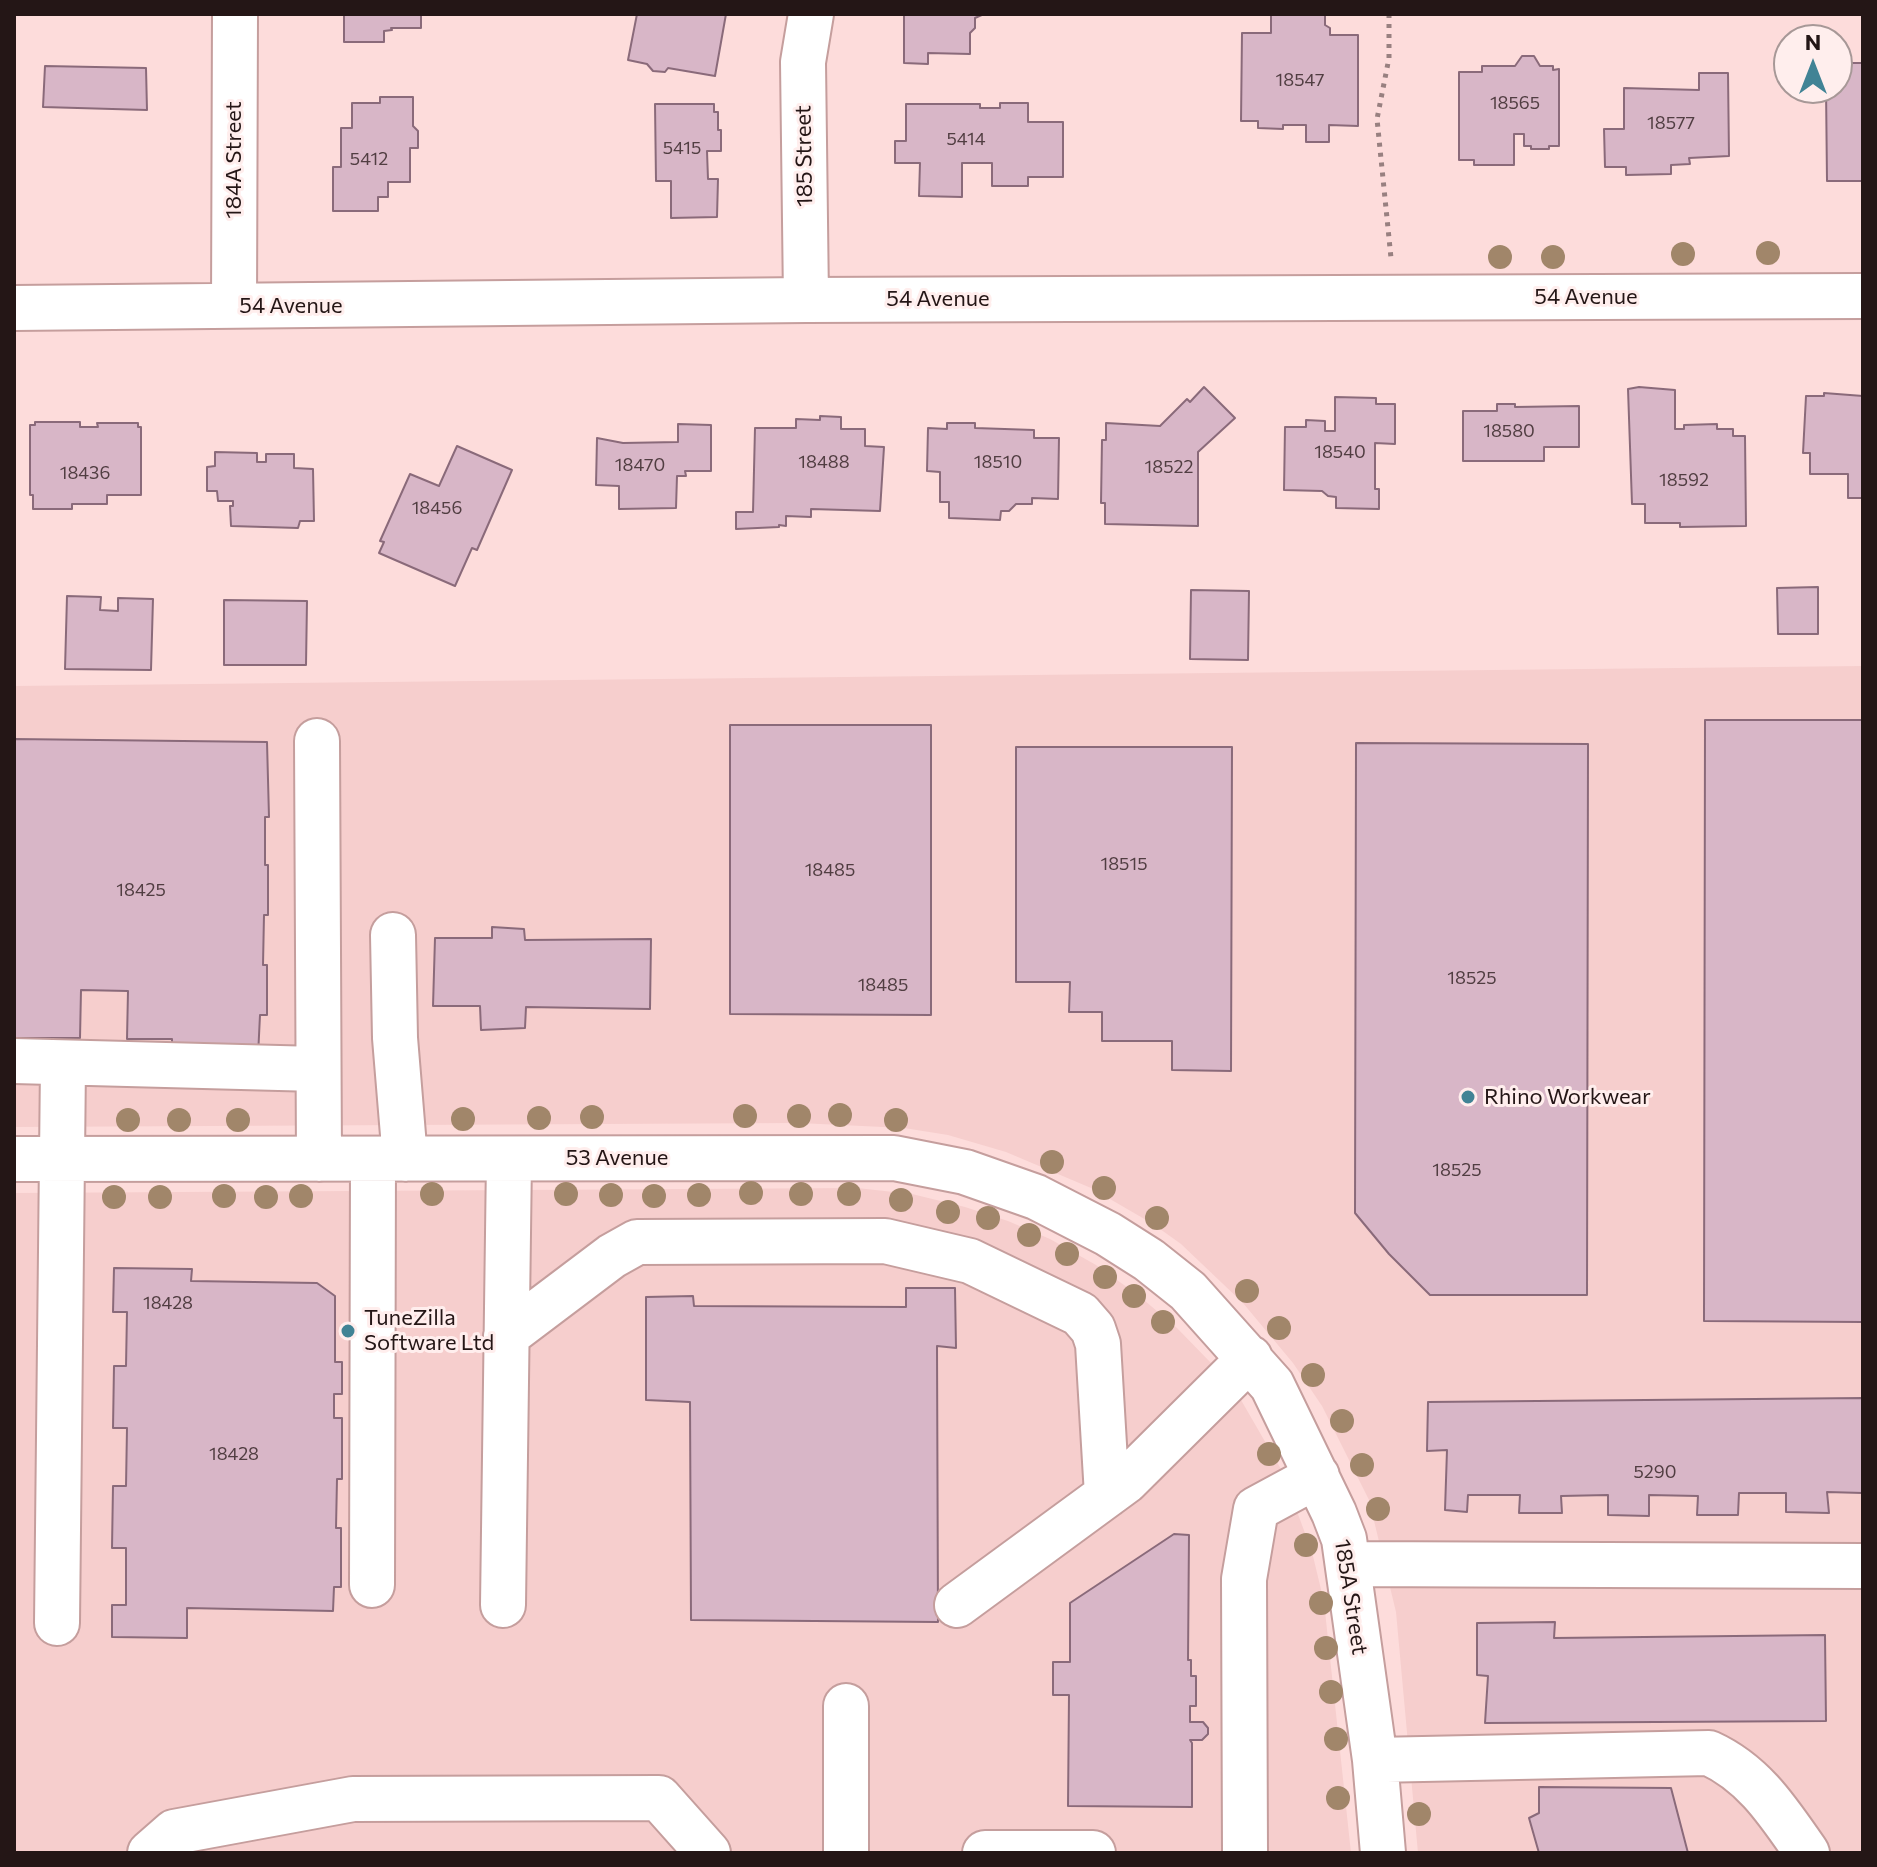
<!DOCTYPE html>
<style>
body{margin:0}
#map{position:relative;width:1877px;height:1867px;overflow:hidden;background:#fddcdb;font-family:Commissioner,sans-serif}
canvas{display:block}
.frame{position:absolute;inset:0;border:16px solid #241616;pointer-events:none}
.north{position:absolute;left:1773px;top:24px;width:80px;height:80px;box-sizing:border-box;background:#ffeeed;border:2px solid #a79897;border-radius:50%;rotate:0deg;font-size:22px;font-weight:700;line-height:32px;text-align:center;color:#241616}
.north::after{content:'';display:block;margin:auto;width:28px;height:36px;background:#418395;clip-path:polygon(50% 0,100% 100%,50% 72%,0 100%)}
</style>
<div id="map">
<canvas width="1877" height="1867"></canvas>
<div class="frame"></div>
<div class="north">N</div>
</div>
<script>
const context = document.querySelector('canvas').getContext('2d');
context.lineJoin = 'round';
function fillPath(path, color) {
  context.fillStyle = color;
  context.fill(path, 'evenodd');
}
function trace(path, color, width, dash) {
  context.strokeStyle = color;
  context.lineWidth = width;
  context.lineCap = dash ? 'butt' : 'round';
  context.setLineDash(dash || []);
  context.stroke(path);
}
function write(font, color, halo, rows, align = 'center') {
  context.font = font + ' Commissioner,sans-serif';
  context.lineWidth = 6;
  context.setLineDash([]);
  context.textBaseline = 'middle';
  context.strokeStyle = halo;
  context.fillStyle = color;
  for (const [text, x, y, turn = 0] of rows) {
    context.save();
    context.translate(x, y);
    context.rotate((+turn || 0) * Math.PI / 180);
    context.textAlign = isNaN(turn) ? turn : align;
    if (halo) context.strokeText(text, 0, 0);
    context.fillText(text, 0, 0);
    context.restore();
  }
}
const built = new Path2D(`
 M1863 666V1853H1418L1396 1612 1369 1500 1322 1406 1293 1363 1243 1303 1181 1244 1153 1224 1091 1188 1006 1152 948 1135 904 1128 799 1123 14 1127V686Z
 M857 1188 912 1194 965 1207 1008 1221 1050 1239 1096 1265 1138 1295 1177 1328 1211 1363 1241 1400 1282 1471 1312 1552 1324 1602 1351 1853H14V1193Z`);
const building = new Path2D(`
 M344 14H421V28H391L392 30 384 31V42H344Z
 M637 14H726L715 76 668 68 665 72 653 71 647 64 628 60Z
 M904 14H984L975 18V28L970 33V54L928 53V64L904 63Z
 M1271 14H1325V25L1330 28V35H1358V126L1329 125V142H1306V125H1283V129L1258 128V121H1241L1242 33H1271Z
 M1522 56H1534L1540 66H1553V70L1559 69V146H1549V149H1531V146H1524V134H1514V165H1474V160H1459V72H1482V66H1515Z
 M1837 63H1863V181H1827L1826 88H1837Z
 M45 66 146 68 147 110 43 107Z
 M1699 73H1728L1729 156 1689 158 1690 164 1671 165V174L1626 175V167H1605L1604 129H1624V88L1699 90Z
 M380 97H413V126L418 131V148H410V182H388V197H378V211H333V167H341V128H352V103H380Z
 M1000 103H1028V122H1063V177H1028V186H992V163H962V197L919 196 920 163H895V141H906V104H980V108H1000Z
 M655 104H714V112H718V130H721V151H707L708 179H718L717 217 671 218V181H656Z
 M1204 387 1235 418 1198 452V526L1105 524V503H1101L1102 440H1106V423L1160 426 1187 399 1190 402Z
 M1639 387 1675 390V429H1684V425L1717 424V429H1733V436H1745L1746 526 1680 527V523H1645V504H1632L1628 389Z
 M1824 393 1863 396V498H1848V474H1810V453H1803L1806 396H1824Z
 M1335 397 1376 398V404H1395V444L1375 443V489H1379V509L1336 508V497L1328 496 1322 491 1284 490 1285 427H1306V420L1325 421V431H1335Z
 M1497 404H1515V407L1579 406V447H1544V461H1463V411H1497Z
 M820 416 841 417V429H865V446L884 447 880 511 811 509V517L786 516V526L779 525V527L736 529V512H753L755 428H796V419L820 420Z
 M35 422H80V427H98L97 423H138V427H141V495H107V504H72V509H33V495H30V425H35Z
 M947 423H975V428L1034 430V438H1059L1058 499 1032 498V504H1016L1009 511H1001L1000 520 949 518V502H940V472L927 471 928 428 947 429Z
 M678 424 711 425V471H685L686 476H677L676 508 619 509V486L596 485 597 438 623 443 678 442Z
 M457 446 512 470 477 550 472 548 455 586 379 553 384 542 380 541 410 474 439 486Z
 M215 452 257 453V462H266V454H294V468L313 469 314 521H300L298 528 231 526 230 506H233V501H218L217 491H207V467L215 466Z
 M1818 587V634H1778L1777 588Z
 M1191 590 1249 591 1248 660 1190 659Z
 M67 596 101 597 100 610 118 611V598L153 599 151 670 65 669Z
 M224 600 307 601 306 665H224Z
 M1705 720H1863V1322L1704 1321Z
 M730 725H931V1015L730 1014Z
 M14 739 267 742 269 817H265V865H268V915H264L263 965H267V1015H260L258 1056 172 1059V1039H127L128 991 81 990 80 1038H14Z
 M1356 743 1588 744 1587 1295H1430L1389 1254 1355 1213Z
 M1016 747H1232L1231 1071 1172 1070V1041H1102V1012H1069L1070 982H1016Z
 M492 927 524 929 525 940 651 939 650 1009 526 1007 525 1028 481 1030 480 1006H433L435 938H492Z
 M114 1268 192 1269 191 1281 317 1283 335 1296V1362H342V1394H334V1418H342V1479H337L336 1528H341V1587H334L333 1611 187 1608V1638L112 1637V1605H126V1548H112L113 1486H126L127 1428H113L114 1366H126L127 1312H113Z
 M906 1288H955L956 1348 937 1346 938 1622 691 1620 690 1402 646 1400V1297L693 1296 694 1306 906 1307Z
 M1863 1398V1493L1827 1492 1829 1513 1786 1512V1493H1739L1738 1515H1697L1698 1496 1649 1495V1516L1608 1515V1495L1561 1496 1562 1513H1519L1520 1495H1468L1467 1512 1445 1510 1447 1450 1427 1451 1428 1402Z
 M1174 1534 1189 1535 1188 1660H1191V1676H1196V1706H1190V1722H1203L1208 1728V1734L1202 1740H1190L1192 1743V1807L1068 1806 1069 1695H1053V1662H1070V1603Z
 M1555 1622 1554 1638 1825 1635 1826 1721 1485 1723 1488 1676 1477 1675V1623Z
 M1539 1787 1671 1788 1688 1853H1539L1529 1818 1539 1813Z`);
const path = new Path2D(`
 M1389 14V58L1377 119 1391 258`);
const minor = new Path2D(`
 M806 300 803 62 811 14
 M234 306 235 14
 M14 308 806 300 1863 296
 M317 741 319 1159
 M393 935 395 1038 405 1159
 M14 1061 317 1069
 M14 1159 894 1158 965 1172 1036 1197 1108 1234 1149 1260 1188 1291 1272 1385 1334 1513 1344 1539 1375 1760 1383 1853
 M506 1336 612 1256 637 1242 885 1241 970 1261 1080 1314 1093 1329 1098 1344 1107 1495
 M1348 1564 1863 1566
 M372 1585 373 1159
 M503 1605 509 1159
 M957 1605 1126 1481 1250 1358
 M57 1623 63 1064
 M1375 1760 1709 1753C1755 1774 1779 1813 1807 1853
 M150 1853 174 1832 353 1799 659 1798 708 1853
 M846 1853V1706
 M985 1853H1093
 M1245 1853 1244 1579 1256 1509 1317 1476`);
const trees = [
 [1768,253],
 [1683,254],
 [1500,257],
 [1553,257],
 [840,1115],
 [745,1116],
 [799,1116],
 [592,1117],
 [539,1118],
 [463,1119],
 [128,1120],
 [179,1120],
 [238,1120],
 [896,1120],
 [1052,1162],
 [1104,1188],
 [751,1193],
 [432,1194],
 [566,1194],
 [801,1194],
 [849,1194],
 [611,1195],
 [699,1195],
 [224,1196],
 [301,1196],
 [654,1196],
 [114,1197],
 [160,1197],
 [266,1197],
 [901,1200],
 [948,1212],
 [988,1218],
 [1157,1218],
 [1029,1235],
 [1067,1254],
 [1105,1277],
 [1247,1291],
 [1134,1296],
 [1163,1322],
 [1279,1328],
 [1313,1375],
 [1342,1421],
 [1269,1454],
 [1362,1465],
 [1378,1509],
 [1306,1545],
 [1321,1603],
 [1326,1648],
 [1331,1692],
 [1336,1739],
 [1338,1798],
 [1419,1814]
];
const markers = [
 [1468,1097,8,"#418395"],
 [348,1331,8,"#418395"]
];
const numberNames = [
 ["18547",1300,80],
 ["18565",1515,103],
 ["18577",1671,123],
 ["5414",966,139],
 ["5415",682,148],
 ["5412",369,159],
 ["18580",1509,431],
 ["18540",1340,452],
 ["18488",824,462],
 ["18510",998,462],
 ["18470",640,465],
 ["18522",1169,467],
 ["18436",85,473],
 ["18592",1684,480],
 ["18456",437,508],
 ["18515",1124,864],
 ["18485",830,870],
 ["18425",141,890],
 ["18525",1472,978],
 ["18485",883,985],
 ["18525",1457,1170],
 ["18428",168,1303],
 ["18428",234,1454],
 ["5290",1655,1472]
];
const streetNames = [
 ["185 Street",804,156,-91],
 ["184A Street",234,160,-90],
 ["54 Avenue",1586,297],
 ["54 Avenue",938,299],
 ["54 Avenue",291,306],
 ["53 Avenue",617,1158],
 ["185A Street",1351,1597,81]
];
const poiNames = [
 ["Rhino Workwear",1484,1097],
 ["TuneZilla",364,1318],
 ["Software Ltd",364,1343]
];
fillPath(built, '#f6cecd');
fillPath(building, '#d8b6c7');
trace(building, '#8a6a7a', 2);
trace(minor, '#c59e9d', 48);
trace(path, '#988080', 5, [4, 6]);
trace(minor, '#fff', 44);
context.fillStyle = '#a1866a';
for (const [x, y] of trees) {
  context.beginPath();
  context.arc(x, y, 12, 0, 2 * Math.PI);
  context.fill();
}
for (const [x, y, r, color] of markers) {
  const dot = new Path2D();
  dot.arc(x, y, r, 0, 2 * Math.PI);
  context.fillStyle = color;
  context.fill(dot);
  trace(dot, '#ffeeed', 3);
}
write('18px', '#513e42', null, numberNames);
write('22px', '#241616', '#ffeeed', streetNames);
write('22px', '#241616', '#ffeeed', poiNames, 'left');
</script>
